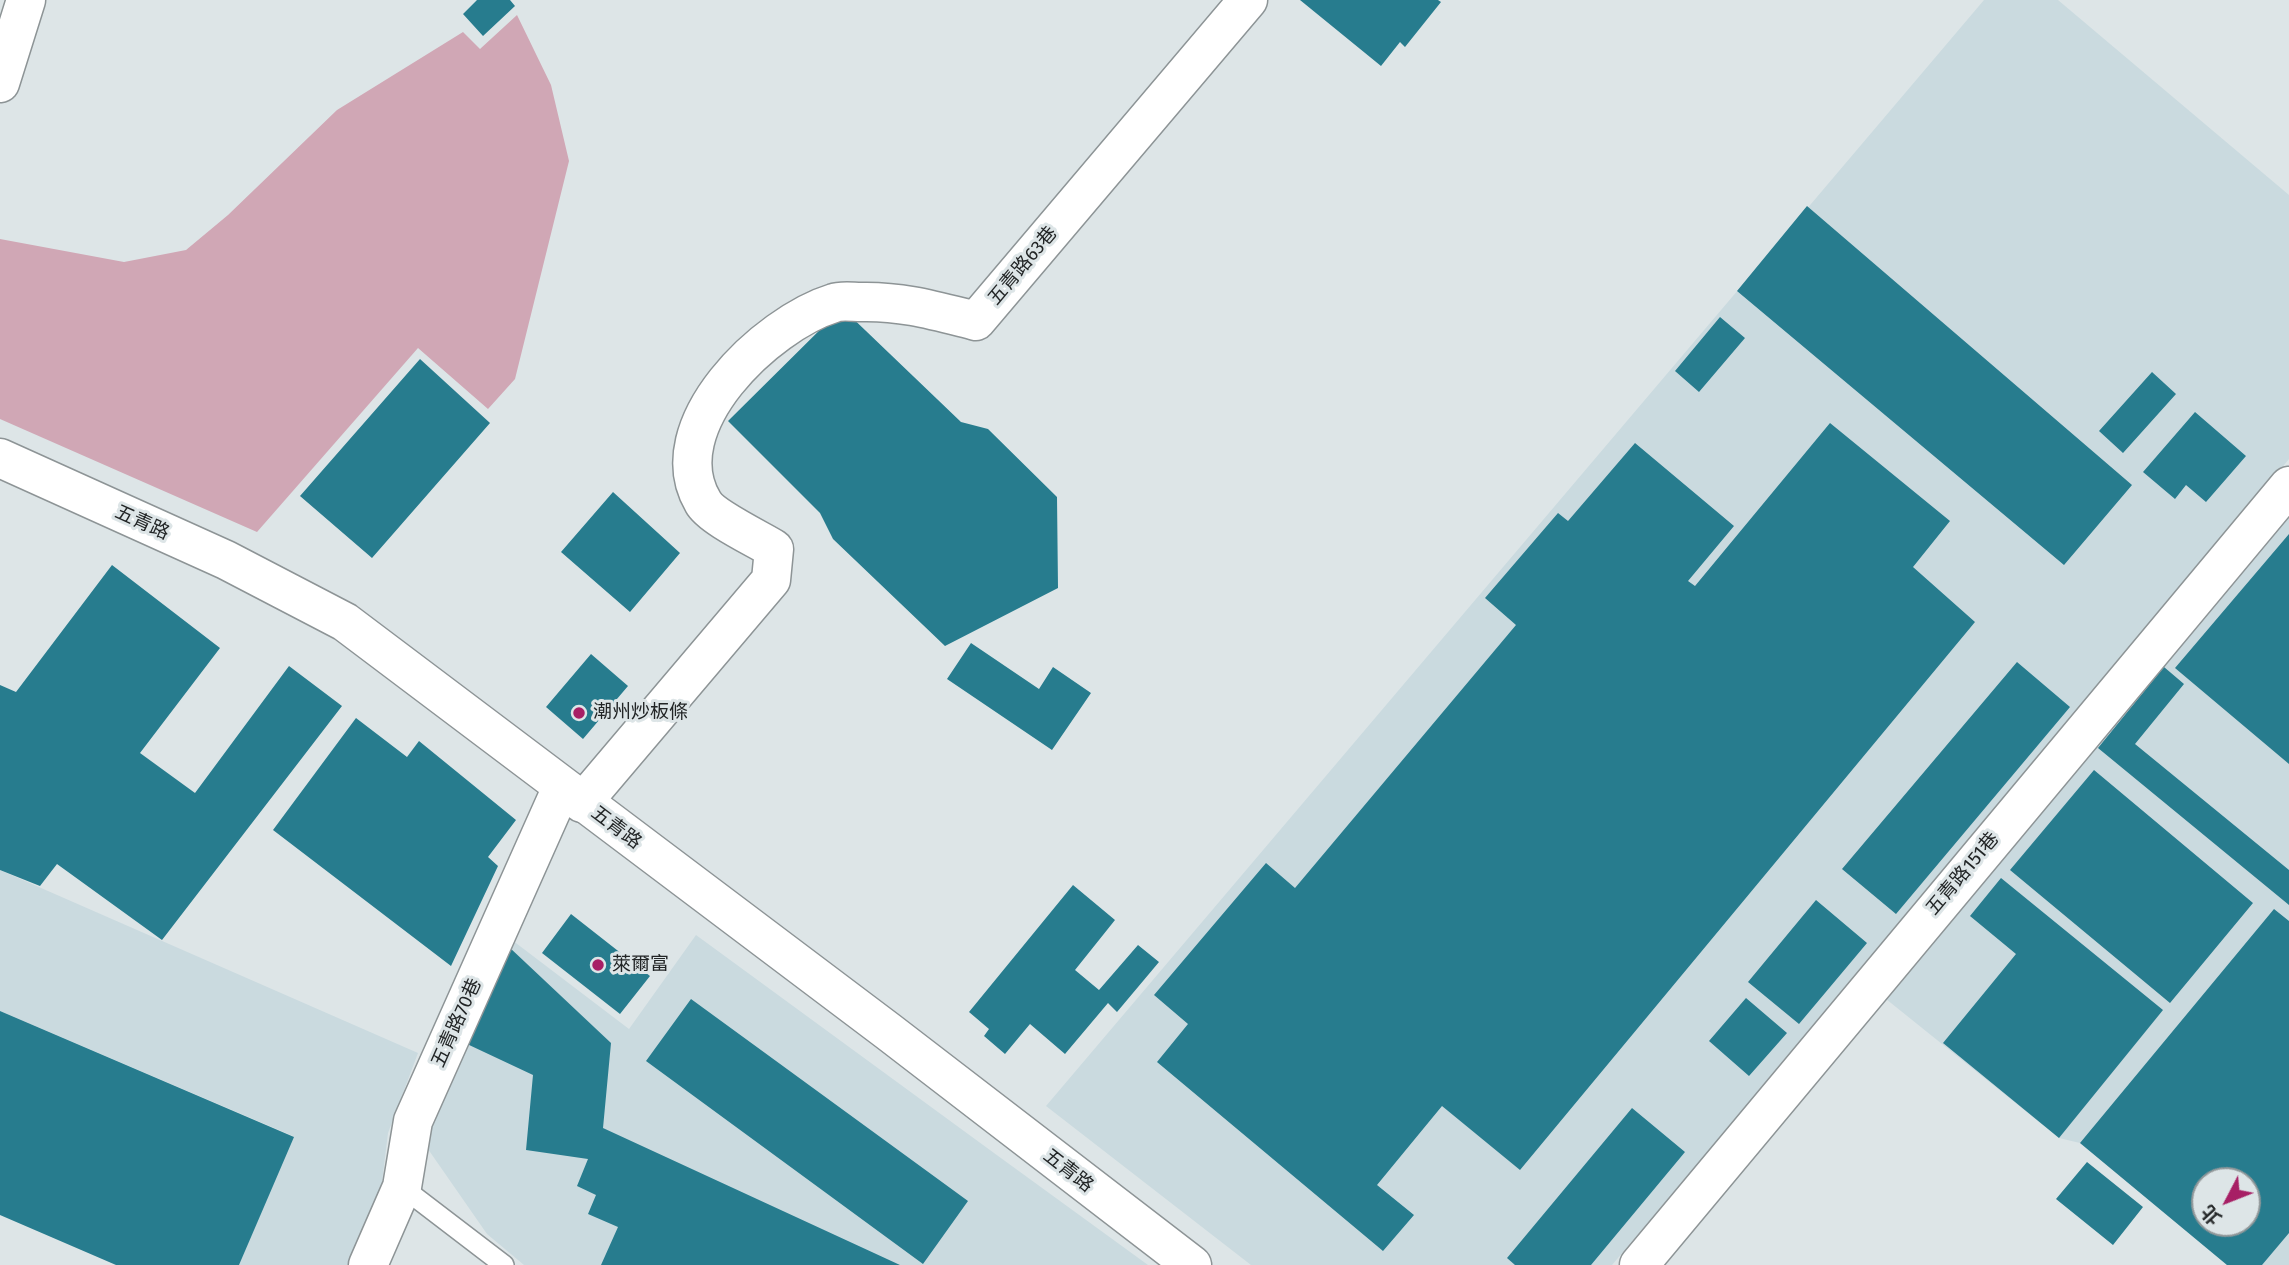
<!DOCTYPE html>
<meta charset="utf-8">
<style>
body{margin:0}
#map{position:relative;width:2289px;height:1265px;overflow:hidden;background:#dde5e7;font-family:"Fira Sans","Noto Sans TC",sans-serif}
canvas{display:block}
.north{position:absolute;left:2191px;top:1167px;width:70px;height:70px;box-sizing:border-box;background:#dde5e7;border:2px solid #92989a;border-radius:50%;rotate:228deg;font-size:19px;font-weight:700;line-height:28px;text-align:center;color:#222526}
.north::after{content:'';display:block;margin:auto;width:24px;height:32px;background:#a71f65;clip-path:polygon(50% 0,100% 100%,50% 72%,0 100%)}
</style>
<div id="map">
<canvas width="2289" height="1265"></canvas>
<div class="north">北</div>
</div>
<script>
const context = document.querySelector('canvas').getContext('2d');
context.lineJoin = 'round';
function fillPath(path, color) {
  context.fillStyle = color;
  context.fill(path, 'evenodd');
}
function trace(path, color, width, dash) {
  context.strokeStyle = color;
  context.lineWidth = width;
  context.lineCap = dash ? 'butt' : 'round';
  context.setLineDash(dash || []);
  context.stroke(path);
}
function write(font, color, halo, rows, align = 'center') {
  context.font = font + ' "Fira Sans","Noto Sans TC",sans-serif';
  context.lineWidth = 6;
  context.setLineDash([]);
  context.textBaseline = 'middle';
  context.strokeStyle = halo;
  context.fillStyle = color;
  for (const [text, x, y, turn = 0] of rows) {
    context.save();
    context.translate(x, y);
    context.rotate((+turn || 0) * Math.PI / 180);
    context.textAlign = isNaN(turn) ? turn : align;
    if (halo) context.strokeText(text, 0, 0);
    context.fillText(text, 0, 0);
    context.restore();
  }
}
const built = new Path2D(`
 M1984 0H2058L2289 195V459L2139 643 1612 1265H1251L1046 1106Z
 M2289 512V1265H2227L2080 1143 2059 1138 1886 999ZM2205 1181H2247V1223H2205Z
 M0 870 418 1053 388 1133 381 1190 349 1265H239L293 1136 0 1011Z
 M696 935 994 1153 1148 1265H524L487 1234 421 1139 508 937 629 1029Z`);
const green = new Path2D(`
 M517 15 551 85 569 161 515 379 488 409 418 348 257 532 0 419V239L124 262 186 250 228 215 337 110 463 32 480 49Z`);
const building = new Path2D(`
 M477 0H510L515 6 483 36 463 14Z
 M1300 0H1438L1441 2 1405 47 1400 42 1381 66Z
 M1807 206 2132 485 2064 565 1737 291Z
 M842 308 961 422 988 429 1057 497 1058 588 945 646 833 539 820 513 728 421Z
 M1720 317 1745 338 1699 392 1675 371Z
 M420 359 490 423 372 558 300 496Z
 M2152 372 2176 394 2123 453 2099 431Z
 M2195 412 2246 456 2206 502 2186 485 2175 499 2143 472Z
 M1830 423 1950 521 1913 567 1975 622 1520 1170 1442 1106 1377 1185 1414 1215 1383 1251 1157 1062 1188 1024 1154 995 1266 863 1295 888 1516 625 1485 598 1558 513 1568 521 1635 443 1734 526 1688 581 1695 586Z
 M613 492 680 553 630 612 561 552Z
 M2289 534V764L2175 668Z
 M112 565 220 648 140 753 195 793 289 666 342 706 162 940 57 864 40 886 0 870V685L16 692Z
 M971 643 1039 689 1053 667 1091 693 1052 750 947 679Z
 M591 654 628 686 583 739 546 707Z
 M2017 662 2070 707 1896 914 1842 869Z
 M2164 667 2184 684 2135 744 2289 870V905L2098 748Z
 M356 718 407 757 419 741 516 820 488 857 498 866 451 966 273 830Z
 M2094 770 2253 903 2170 1003 2010 870Z
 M2001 878 2163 1010 2059 1138 1943 1043 2016 954 1970 916Z
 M1073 885 1115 920 1075 970 1099 990 1138 945 1159 962 1117 1012 1108 1003 1065 1054 1030 1024 1005 1054 984 1036 989 1029 969 1012Z
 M1816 900 1867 943 1799 1024 1748 982Z
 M2274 909 2289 921V1233L2262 1265H2227L2080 1143ZM2205 1181H2247V1223H2205Z
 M571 914 650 976 620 1014 542 953Z
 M509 947 611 1043 603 1128 900 1265H601L618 1227 588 1214 596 1195 577 1186 588 1159 526 1150 533 1075 467 1044Z
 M1746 998 1787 1033 1749 1076 1709 1041Z
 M691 999 968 1201 923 1264 646 1061Z
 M0 1011 294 1137 239 1265H116L0 1215Z
 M1632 1108 1685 1152 1591 1265H1515L1507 1258Z
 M2087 1162 2143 1207 2113 1245 2056 1199Z`);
const service = new Path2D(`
 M402 1187 504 1265`);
const minor = new Path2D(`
 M582 803 771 580 774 549C758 539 711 517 703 502 658 426 766 324 834 303 842 300 853 302 861 302 903 301 936 311 976 321L1248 0
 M368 1265 402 1187 413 1121 562 787
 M1639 1265 2289 486`);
const tertiary = new Path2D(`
 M0 83 26 0
 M0 458 226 560 345 622 889 1032 1192 1265`);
const markers = [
 [579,713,7,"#a71f65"],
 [598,965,7,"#a71f65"]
];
const streetNames = [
 ["五青路63巷",1023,266,-50],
 ["五青路",142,523,24],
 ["五青路",616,828,37],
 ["五青路151巷",1963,874,-50],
 ["五青路70巷",457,1023,-66],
 ["五青路",1068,1171,38]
];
const poiNames = [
 ["潮州炒板條",593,713],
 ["萊爾富",612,965]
];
fillPath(built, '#cadadf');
fillPath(green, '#d0a7b5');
fillPath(building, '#277c8e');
trace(service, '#8d9496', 22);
trace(minor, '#8d9496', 41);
trace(tertiary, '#8d9496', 41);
trace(service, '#fff', 19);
trace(minor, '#fff', 38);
trace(tertiary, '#fff', 38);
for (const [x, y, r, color] of markers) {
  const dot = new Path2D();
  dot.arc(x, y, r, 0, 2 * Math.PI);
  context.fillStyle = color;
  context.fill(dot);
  trace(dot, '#dde5e7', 2.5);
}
write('19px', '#222526', '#dde5e7', streetNames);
write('19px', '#222526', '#dde5e7', poiNames, 'left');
</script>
